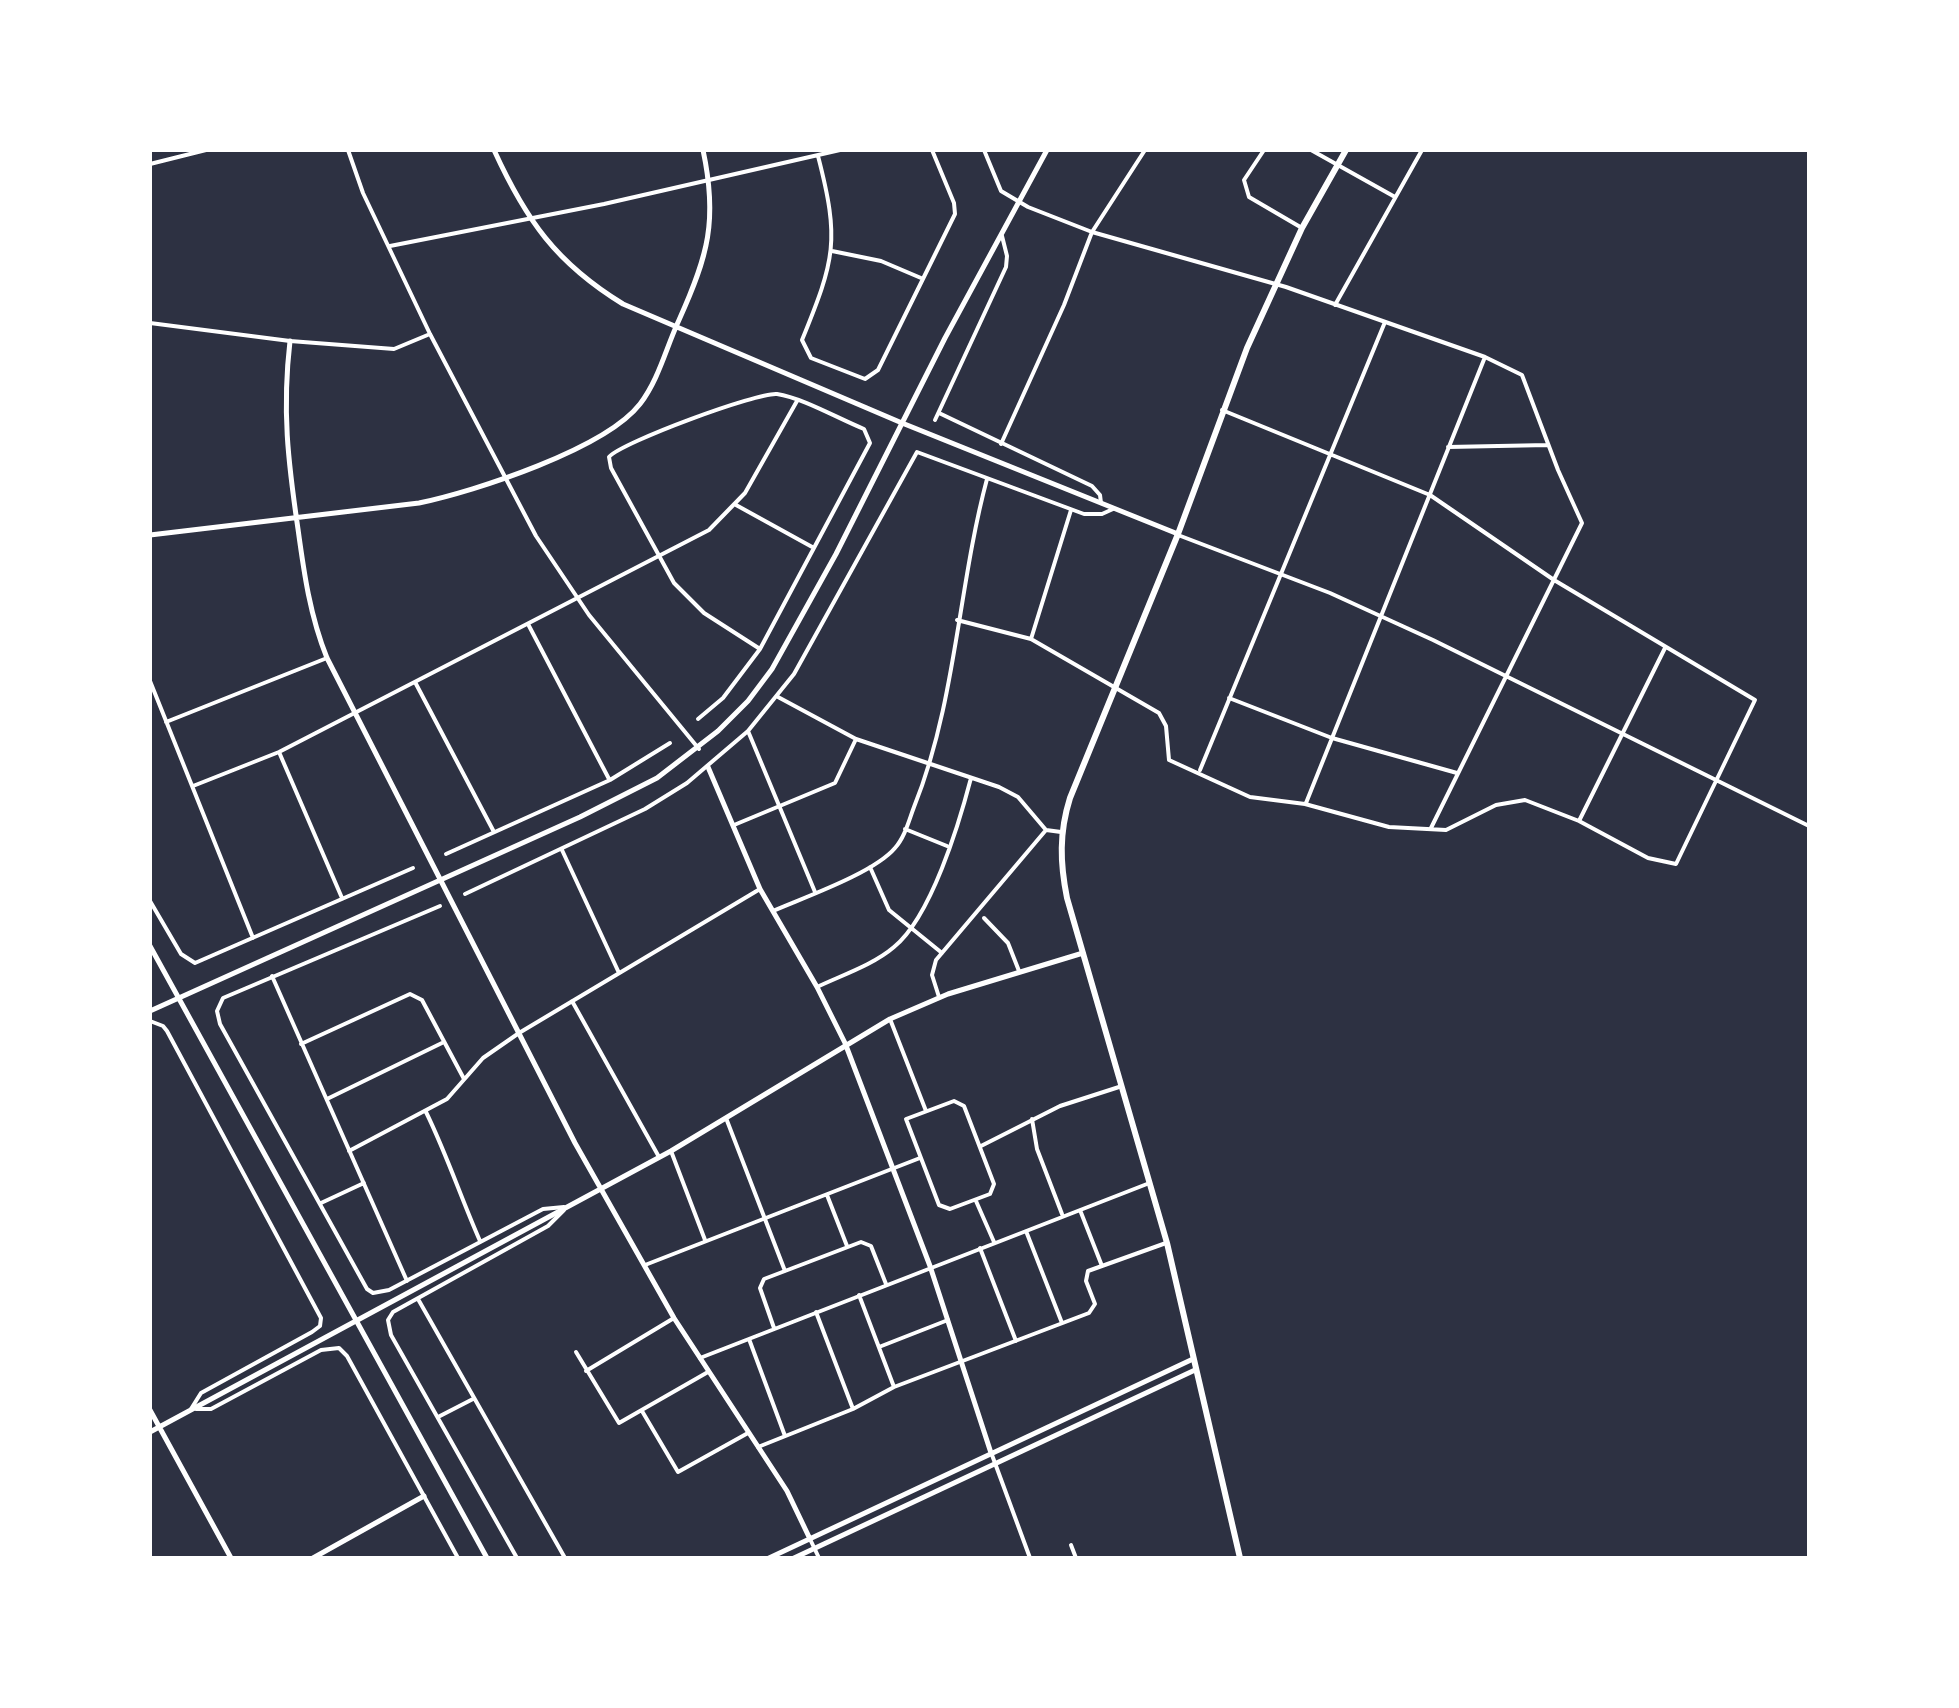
<!DOCTYPE html>
<style>
body{margin:0}
#map{position:relative;width:1959px;height:1708px;overflow:hidden;background:#2d3142;font-family:"Archivo Narrow",sans-serif}
canvas{display:block}
.frame{position:absolute;inset:0;border:152px solid #fff;pointer-events:none}
</style>
<div id="map">
<canvas width="1959" height="1708"></canvas>
<div class="frame"></div>
</div>
<script>
const context = document.querySelector('canvas').getContext('2d');
context.lineJoin = 'round';
function trace(path, color, width, dash) {
  context.strokeStyle = color;
  context.lineWidth = width;
  context.lineCap = dash ? 'butt' : 'round';
  context.setLineDash(dash || []);
  context.stroke(path);
}
const minor = new Path2D(`
 M348 150 363 193 430 334 536 536 589 615 699 749
 M984 150 1001 191 1028 207 1092 232 1286 287 1485 357 1522 375 1558 470 1582 523 1431 828
 M1264 150 1244 180 1249 197 1302 228
 M1311 150 1395 197
 M818 156C840 241 835 259 802 340L811 358 865 379 878 370 955 214 954 203 932 150
 M150 164 206 150
 M390 246 604 204 840 150
 M832 251 881 261 921 278
 M1335 305 1422 150
 M150 323 290 341 394 349 430 334
 M939 413 1092 486 1100 495 1101 503
 M935 420 1006 267 1007 256 1002 236
 M1001 444 1064 305 1092 232 1145 150
 M1448 447 1548 445
 M736 505 814 548
 M1178 535 1330 593 1433 640 1809 826
 M957 620 1031 639 1159 713 1166 726 1169 760 1250 797 1305 804 1389 827 1446 830 1496 805 1525 800 1579 821 1648 858 1676 864 1755 700 1554 580 1430 495 1222 410
 M528 624 609 779
 M1031 639 1071 510
 M150 681 253 938
 M415 682 494 832
 M778 697 856 739 999 787 1018 797 1046 830 1061 832
 M1229 698 1332 738 1457 773
 M698 719 723 698 760 649 870 443 864 429C839 419 803 398 777 394 758 392 622 442 609 457L611 468 674 583 704 613 760 649
 M166 722 327 658
 M748 731 815 892
 M279 752 342 898
 M1200 770 1385 322
 M193 786 279 752 709 530 745 493 797 401
 M1306 803 1485 357
 M1579 821 1665 648
 M734 825 835 783 856 739
 M905 829 947 846
 M562 850 619 973
 M446 854 610 780 670 743
 M870 867 889 910 942 953
 M465 894 645 809 687 783 748 731 794 674 917 452 1084 514H1102L1113 509
 M150 901 181 954 195 963 413 868
 M440 906 223 998 217 1011 220 1024 367 1289 373 1293 389 1290 543 1209 564 1207
 M773 911C805 897 874 873 895 848 905 837 909 820 914 807 956 703 958 587 987 479
 M984 918 1008 943 1019 971
 M272 976 407 1281
 M817 987C842 975 873 965 894 947 931 917 959 824 971 778
 M939 997 932 975 936 960 1046 830
 M572 1001 659 1157
 M890 1019 926 1111
 M150 1021 163 1026 167 1031 321 1318 320 1326 312 1332 201 1393 191 1409
 M301 1044 410 994 422 1000 464 1079
 M327 1099 444 1042
 M954 1101 964 1106 994 1184 990 1194 950 1209 939 1205 906 1119Z
 M426 1112C447 1155 461 1198 480 1241
 M726 1118 785 1271
 M1032 1119 1037 1149 1062 1214
 M981 1146 1060 1106 1119 1087
 M349 1151 447 1099 483 1058 519 1033 760 889
 M671 1151 705 1240
 M827 1195 847 1246
 M976 1201 994 1242
 M321 1203 364 1183
 M1080 1210 1102 1266
 M1026 1231 1062 1323
 M980 1248 1016 1341
 M645 1265 920 1158
 M859 1295 894 1387
 M418 1299 565 1558
 M816 1312 853 1409
 M774 1328 760 1288 764 1279 861 1242 871 1246 886 1284
 M749 1339 785 1436
 M879 1347 948 1320
 M576 1352 619 1423 708 1372
 M700 1358 1147 1184
 M586 1371 674 1318
 M196 1409H211L321 1350 339 1348 347 1356 458 1558
 M642 1411 678 1472 748 1433
 M438 1417 473 1399
 M758 1447 853 1409 894 1387 1089 1313 1095 1304 1086 1281 1088 1271 1166 1243
 M992 1455 1030 1558
 M810 1539 819 1558
 M1071 1545 1076 1558
 M517 1558 391 1335 388 1320 393 1312 548 1226 564 1210`);
const tertiary = new Path2D(`
 M494 150C526 220 556 263 623 304L902 423 1178 534
 M290 341C282 410 288 461 298 529 304 573 310 616 327 658L575 1143 674 1318 787 1491 810 1539
 M150 535 419 503C476 491 605 449 640 404 659 379 666 348 679 320 708 256 718 220 703 150
 M708 767 760 889 817 987 845 1043 930 1266 991 1453
 M150 1011 580 817 657 778 718 731 748 701 772 669 836 554 945 338 1047 150
 M150 1410 231 1558
 M150 1432 671 1151 890 1019 948 994 1083 953
 M313 1558 424 1496
 M769 1558 1193 1359
 M794 1558 1195 1370`);
const secondary = new Path2D(`
 M150 946 487 1558`);
const trunk = new Path2D(`
 M1240 1558 1167 1243 1067 898C1060 863 1059 833 1070 798L1178 534 1247 348 1302 228 1346 150`);
trace(minor, '#fff', 4);
trace(tertiary, '#fff', 5);
trace(secondary, '#fff', 5);
trace(trunk, '#fff', 6);
</script>
